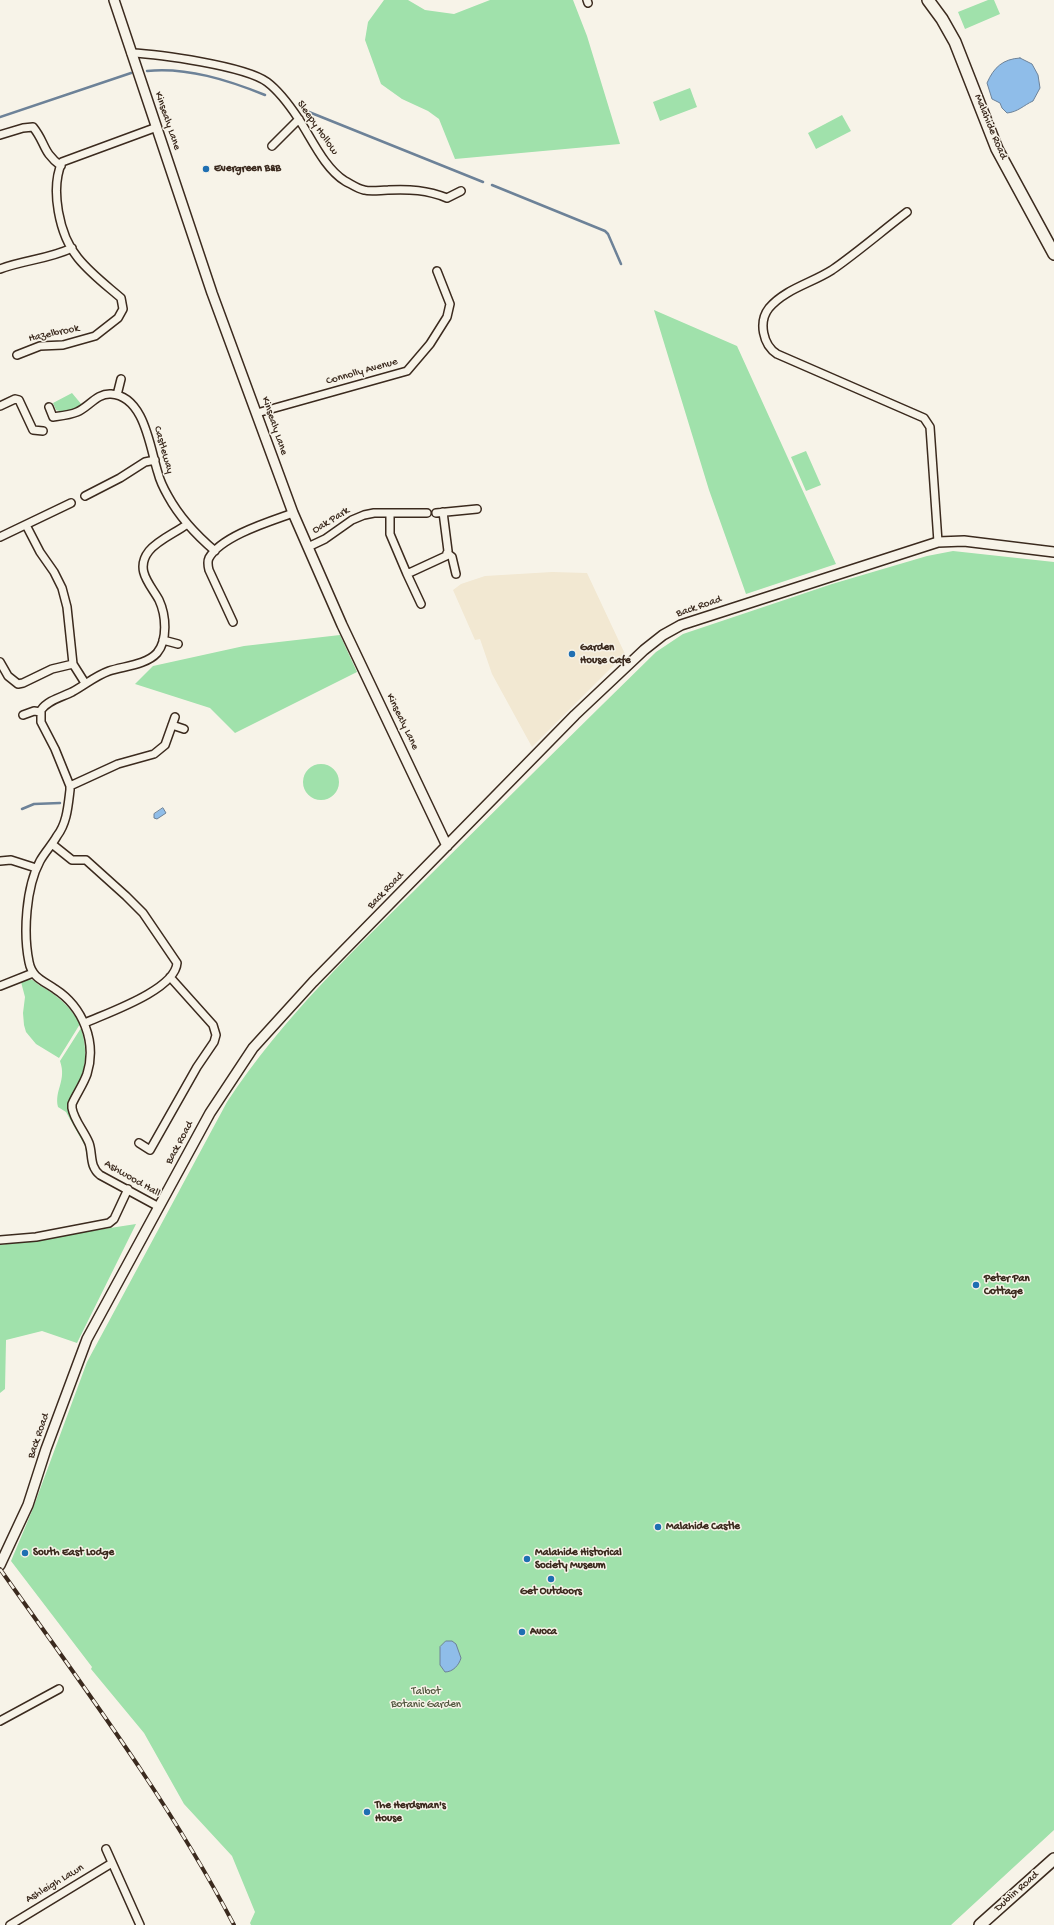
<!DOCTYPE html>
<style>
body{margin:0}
canvas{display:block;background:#f7f3e8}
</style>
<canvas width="1054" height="1925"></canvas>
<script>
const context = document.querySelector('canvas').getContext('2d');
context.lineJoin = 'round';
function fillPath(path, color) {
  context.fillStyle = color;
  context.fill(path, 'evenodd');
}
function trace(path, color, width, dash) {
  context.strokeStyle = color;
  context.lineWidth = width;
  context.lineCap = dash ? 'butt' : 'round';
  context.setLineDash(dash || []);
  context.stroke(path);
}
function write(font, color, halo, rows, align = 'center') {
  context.font = font + ' "Gochi Hand",sans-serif';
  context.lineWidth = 3;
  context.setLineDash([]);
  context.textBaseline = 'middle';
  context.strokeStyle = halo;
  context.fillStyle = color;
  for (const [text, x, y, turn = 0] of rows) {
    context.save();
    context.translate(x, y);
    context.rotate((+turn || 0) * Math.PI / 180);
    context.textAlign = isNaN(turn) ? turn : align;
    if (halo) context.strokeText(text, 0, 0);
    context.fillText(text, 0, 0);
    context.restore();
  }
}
const built = new Path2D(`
 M552 572 587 573 625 654 532 747 492 674 480 639 475 640 453 590 461 584 485 576Z`);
const green = new Path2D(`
 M384 0H408L425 10 454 14 490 0H573L587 36 620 144 455 159 439 119 428 111 402 99 381 84 365 40 368 22Z
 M988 0H994L1000 14 965 29 958 12Z
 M690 88 697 107 660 121 653 102Z
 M842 115 851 131 816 149 808 133Z
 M654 310 737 346 836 564 746 594 709 490Z
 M72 393 82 405C74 410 64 413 56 410L53 403Z
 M806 451 821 485 806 491 791 457Z
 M953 551 1054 562V1830L951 1925H251L250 1923 255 1912 232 1856 184 1804 144 1733 91 1669 92 1667 11 1561 32 1511 87 1362 227 1102C282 1018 356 948 427 878 503 803 579 727 656 652L683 634 832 584 927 556Z
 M340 635 357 672 235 733 210 708 135 684 153 666 244 646Z
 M303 782a18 18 0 1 1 36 0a18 18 0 1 1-36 0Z
 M28 979C33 979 35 982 39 985 57 995 70 1006 80 1024L59 1058 36 1044 26 1032 24 1025 23 1013 25 997 21 982Z
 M81 1028C90 1059 84 1076 69 1103L86 1144 90 1168 89 1169 85 1146 66 1112 58 1107C54 1090 67 1081 60 1061Z
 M136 1224 77 1343 42 1331 6 1340 5 1389 0 1393V1245Z`);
const water = new Path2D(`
 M1020 58 1032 64 1038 75 1040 88 1033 101C1024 105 1018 112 1007 113L1002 108 1000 103 992 99 987 83C994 67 1003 59 1020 58Z
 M163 808 166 813 157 819 154 818V814Z
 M446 1641H452L456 1644 461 1658C459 1665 453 1672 445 1672L440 1665V1647Z`);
const stream = new Path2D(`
 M147 71C187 67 228 80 265 95
 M304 110 483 182
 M0 117 131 73
 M492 185 605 231 608 234 621 264
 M22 809 34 804 60 803`);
const minor = new Path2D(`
 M587 0 588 3
 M131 53C159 54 245 66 267 82 279 91 290 106 298 118 311 137 324 168 345 181 351 184 358 189 364 190 371 192 381 190 388 190 410 189 427 190 447 198L461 191
 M0 135 23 128 33 127C46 143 42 152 61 166
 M272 146 299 119
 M907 212C882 231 858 252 832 270 812 283 785 289 769 308 758 322 763 345 777 354L924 418 930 427 938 542
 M0 269C24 260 49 259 72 248
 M17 355 40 346 63 345 95 336 118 318 123 309 121 298C106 285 91 274 78 258 59 235 50 189 62 162L157 127
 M117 395 121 379
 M0 406 15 399 19 400 33 430 43 431
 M49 407 53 417C60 416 70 415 77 412 89 407 97 393 111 394 145 396 150 449 158 473 160 481 164 489 168 496 180 518 195 534 215 551
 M257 413 407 371 430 344 447 317 450 304 437 271
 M85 496 120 478 145 462 155 460
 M436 513 477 509
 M390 514V534L407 574 446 556 448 551 443 512
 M26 525 40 552 54 572 62 588 67 607 73 664 85 683
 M0 537 71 503
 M308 547 325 539 352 520 364 515 374 513H427
 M447 553 452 557 456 574
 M407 574 421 604
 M233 622 209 570C208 566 207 562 209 558 221 536 271 521 293 513
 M163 640 178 644
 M0 662 8 676 18 684 23 683 52 669 73 664
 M23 715 34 711 41 712
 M172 725 184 729
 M70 786 118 764 154 754 165 745 175 717
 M52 844 72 860H86L126 896 143 913 177 963C175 990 107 1013 85 1023
 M0 861 11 860 36 868
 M0 986 33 973
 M139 1143 150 1150 197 1067 214 1042 216 1035 213 1025 170 977
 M159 1207 100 1175C89 1166 93 1154 89 1143 84 1131 74 1120 72 1108V1104C77 1093 83 1085 87 1074 97 1042 83 1007 55 989 44 981 32 978 29 962 23 933 26 887 40 861 45 852 52 845 57 836 67 823 68 806 70 790V786L55 749 41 722V710C48 700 62 697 72 692 85 685 95 676 109 671 124 666 146 665 157 653 168 640 166 615 159 600 151 585 134 570 149 551 158 540 175 533 186 525
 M0 1240 36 1237 109 1223 114 1219 128 1189
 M0 1721 59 1689
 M106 1849 140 1925
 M10 1925 112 1863`);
const tertiary = new Path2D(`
 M114 0 212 293 293 513 342 625 447 846
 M0 1565 28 1505 46 1449 87 1339 210 1113 253 1048 313 982 575 715 644 650 663 635 681 625 938 542 964 541 1054 552`);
const secondary = new Path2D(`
 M928 0 942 19 955 42 997 149 1054 254
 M980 1925 1054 1859`);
const rail = new Path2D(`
 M0 1569C82 1685 168 1799 234 1925`);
const markers = [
 [206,169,4,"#1f6fb2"],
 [572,654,4,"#1f6fb2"],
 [976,1285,4,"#1f6fb2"],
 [658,1527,4,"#1f6fb2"],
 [25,1553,4,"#1f6fb2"],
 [527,1559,4,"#1f6fb2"],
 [551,1579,4,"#1f6fb2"],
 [522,1632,4,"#1f6fb2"],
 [367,1812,4,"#1f6fb2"]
];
const streetNames = [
 ["Kinsealy Lane",167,121,71],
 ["Malahide Road",990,127,67],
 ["Sleepy Hollow",317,128,55],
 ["Hazelbrook",54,334,-12],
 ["Connolly Avenue",362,372,-16],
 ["Kinsealy Lane",274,426,71],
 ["Castleway",163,450,74],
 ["Oak Park",331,521,-32],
 ["Back Road",699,607,-19],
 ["Kinsealy Lane",402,722,64],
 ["Back Road",386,891,-46],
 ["Back Road",180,1143,-62],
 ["Ashwood Hall",132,1179,30],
 ["Back Road",39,1436,-71],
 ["Ashleigh Lawn",55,1884,-31],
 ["Dublin Road",1017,1892,-42]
];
const poiNames = [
 ["Evergreen B&B",214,169],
 ["Garden",580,648],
 ["House Cafe",580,661],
 ["Peter Pan",984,1279],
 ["Cottage",984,1292],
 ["Malahide Castle",666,1527],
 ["South East Lodge",33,1553],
 ["Malahide Historical",535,1553],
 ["Society Museum",535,1566],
 ["Get Outdoors",551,1592,"center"],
 ["Avoca",530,1632],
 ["The Herdsman's",375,1806],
 ["House",375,1819]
];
const parkNames = [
 ["Talbot",426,1692],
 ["Botanic Garden",426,1705]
];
fillPath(built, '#f2e8d2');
fillPath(green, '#a0e1ab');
fillPath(water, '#8fbde9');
trace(water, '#6d8298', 1);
trace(stream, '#6d8298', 2.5);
trace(minor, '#3b2a1e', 10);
trace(tertiary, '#3b2a1e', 12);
trace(secondary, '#3b2a1e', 14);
trace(minor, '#f7f3e8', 7);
trace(tertiary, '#f7f3e8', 9);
trace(secondary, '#f7f3e8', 11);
trace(rail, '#3b2a1e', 4);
trace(rail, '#f7f3e8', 2.5, [8]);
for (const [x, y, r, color] of markers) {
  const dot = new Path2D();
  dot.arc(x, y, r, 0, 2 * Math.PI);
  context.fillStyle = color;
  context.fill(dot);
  trace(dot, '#f7f3e8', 1.5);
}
write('11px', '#3b2a1e', '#f7f3e8', streetNames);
write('bold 11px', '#3b2a1e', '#f7f3e8', poiNames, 'left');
write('11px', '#545841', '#f7f3e8', parkNames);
</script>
